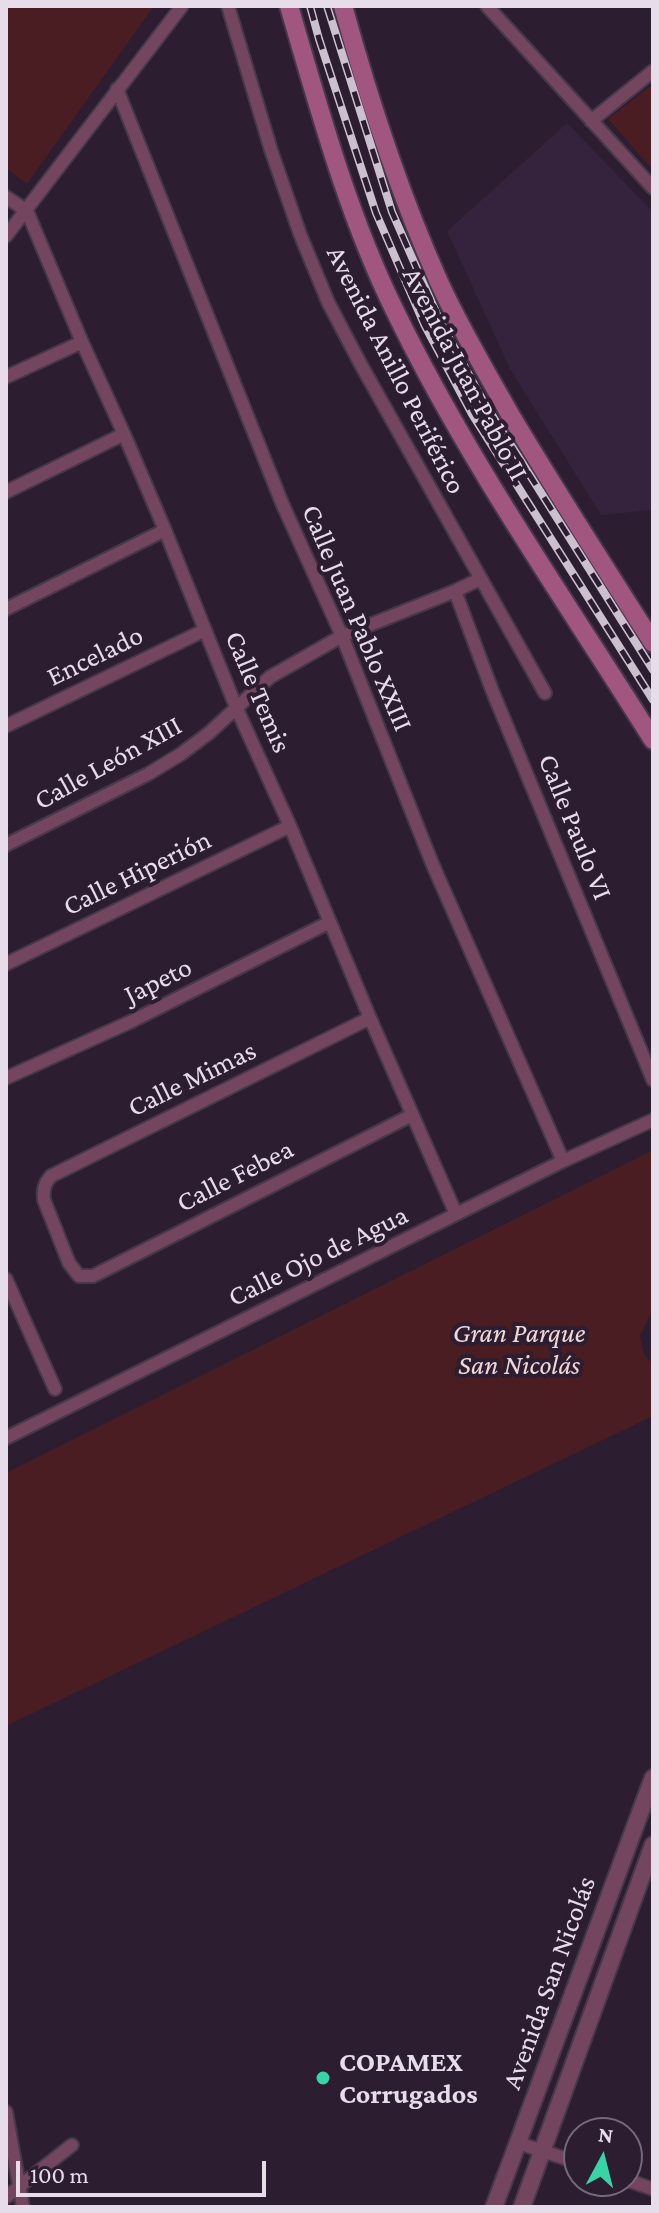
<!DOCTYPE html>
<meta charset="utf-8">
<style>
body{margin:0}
#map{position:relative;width:659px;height:2213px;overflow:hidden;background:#2c1d31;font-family:"Crimson Pro",serif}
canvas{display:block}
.frame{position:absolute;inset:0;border:8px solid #e6dcea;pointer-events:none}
.north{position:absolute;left:563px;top:2117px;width:80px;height:80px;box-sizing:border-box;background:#2c1d31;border:2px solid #76697b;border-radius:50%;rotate:7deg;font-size:22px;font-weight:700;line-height:32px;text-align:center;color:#e6dcea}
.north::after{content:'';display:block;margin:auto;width:28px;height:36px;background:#36d4a7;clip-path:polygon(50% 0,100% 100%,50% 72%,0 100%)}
.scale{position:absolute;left:16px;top:2161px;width:250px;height:36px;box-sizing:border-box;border:4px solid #e6dcea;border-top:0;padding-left:10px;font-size:24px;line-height:28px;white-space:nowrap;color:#e6dcea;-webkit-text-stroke:6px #2c1d31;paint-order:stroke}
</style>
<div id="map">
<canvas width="659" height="2213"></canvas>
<div class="frame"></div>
<div class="north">N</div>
<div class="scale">100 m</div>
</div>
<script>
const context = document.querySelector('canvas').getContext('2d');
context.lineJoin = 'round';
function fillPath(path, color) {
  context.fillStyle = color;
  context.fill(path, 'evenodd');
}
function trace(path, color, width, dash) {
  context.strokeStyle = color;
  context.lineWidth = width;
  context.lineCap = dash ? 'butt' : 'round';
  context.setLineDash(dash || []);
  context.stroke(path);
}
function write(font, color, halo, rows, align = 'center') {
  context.font = font + ' "Crimson Pro",serif';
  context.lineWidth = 8;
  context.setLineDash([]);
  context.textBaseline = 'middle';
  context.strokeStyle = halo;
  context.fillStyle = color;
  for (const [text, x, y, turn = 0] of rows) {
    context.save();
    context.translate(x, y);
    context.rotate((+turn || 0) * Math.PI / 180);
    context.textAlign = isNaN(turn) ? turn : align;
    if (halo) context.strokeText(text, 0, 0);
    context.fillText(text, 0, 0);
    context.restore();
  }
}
const built = new Path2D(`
 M567 123 653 212V510L601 515 510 369 447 231Z`);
const green = new Path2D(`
 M6 6H154L27 184 6 168Z
 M653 84V170L608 119Z
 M653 1150V1309L640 1336 644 1355 653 1364V1416L6 1726V1473Z`);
const minor = new Path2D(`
 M228 6 271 150 300 234 328 302 360 363 545 693
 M487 6 653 188
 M117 89 282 503 342 636 432 863 563 1161
 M591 121 653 71
 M6 197 27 211 82 342 124 434 165 530 236 707 290 826 370 1018 456 1214
 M6 236 182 6
 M6 377 82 342
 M6 492 124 434
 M455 591 492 690 653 1080
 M6 609 165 530
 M6 726 205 630
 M6 845 148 774 181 754 209 733 270 677 342 636 455 591 480 579
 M6 964 290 826
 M370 1018 51 1176C44 1184 43 1190 44 1200L69 1263 79 1276H93L412 1115
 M6 1078 130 1022 330 922
 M6 1279 55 1389
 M6 1438 563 1161 653 1120
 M6 2112 23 2207
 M518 2143 579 2163
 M627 2180 653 2189
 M6 2197 72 2145`);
const tertiary = new Path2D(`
 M494 2207 653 1778
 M522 2207 653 1845`);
const secondary = new Path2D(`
 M289 6C319 108 347 213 394 309 467 460 564 598 653 740
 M343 6C369 100 399 193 439 282 460 328 486 372 511 416 557 493 605 568 653 643`);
const rail = new Path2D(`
 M310 6 319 39 376 213 424 324 472 414 653 700
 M327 6 392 212 440 321 483 401 653 670`);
const markers = [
 [323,2078,8,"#36d4a7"]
];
const streetNames = [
 ["Avenida Anillo Periférico",396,370,63],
 ["Avenida Juan Pablo II",465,374,62],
 ["Calle Juan Pablo XXIII",357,618,67],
 ["Encelado",95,656,-26],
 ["Calle Temis",258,692,67],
 ["Calle León XIII",108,763,-29],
 ["Calle Paulo VI",575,827,68],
 ["Calle Hiperión",137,873,-26],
 ["Japeto",158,981,-26],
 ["Calle Mimas",192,1079,-26],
 ["Calle Febea",235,1176,-27],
 ["Calle Ojo de Agua",318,1256,-26],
 ["Avenida San Nicolás",549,1983,-70]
];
const parkNames = [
 ["Gran Parque",519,1333],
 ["San Nicolás",519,1365]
];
const poiNames = [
 ["COPAMEX",339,2062],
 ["Corrugados",339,2094]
];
fillPath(built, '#35223c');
fillPath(green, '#4a1d22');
trace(minor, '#46384b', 16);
trace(tertiary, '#46384b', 20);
trace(secondary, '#46384b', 22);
trace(minor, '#74455f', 12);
trace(tertiary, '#74455f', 16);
trace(secondary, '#a15680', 18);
trace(rail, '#cac0ce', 8);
trace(rail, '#2c1d31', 5, [15]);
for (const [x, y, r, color] of markers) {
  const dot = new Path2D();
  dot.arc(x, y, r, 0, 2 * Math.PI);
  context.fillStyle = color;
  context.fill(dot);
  trace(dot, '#2c1d31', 3);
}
write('28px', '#e6dcea', '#2c1d31', streetNames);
write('italic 28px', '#f0d8d8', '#2c1d31', parkNames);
write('bold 28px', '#e6dcea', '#2c1d31', poiNames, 'left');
</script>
